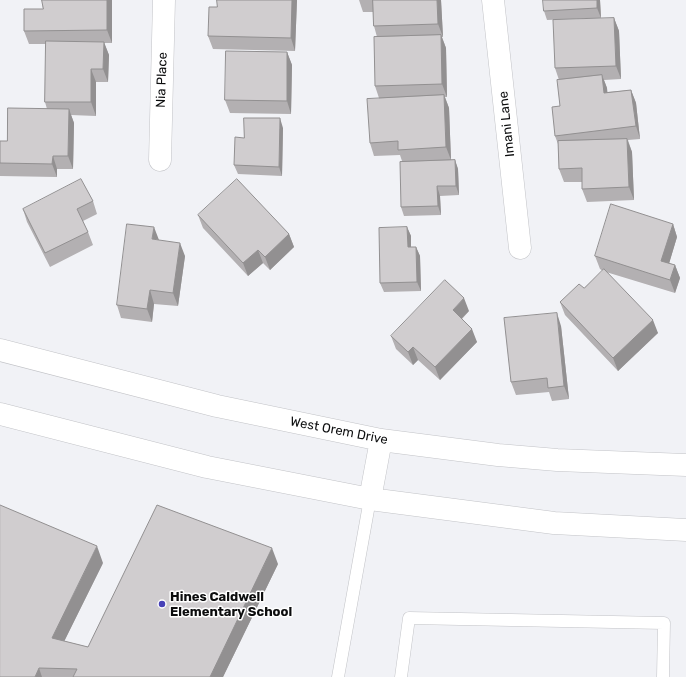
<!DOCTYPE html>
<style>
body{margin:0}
canvas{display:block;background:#f1f2f6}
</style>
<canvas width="686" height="677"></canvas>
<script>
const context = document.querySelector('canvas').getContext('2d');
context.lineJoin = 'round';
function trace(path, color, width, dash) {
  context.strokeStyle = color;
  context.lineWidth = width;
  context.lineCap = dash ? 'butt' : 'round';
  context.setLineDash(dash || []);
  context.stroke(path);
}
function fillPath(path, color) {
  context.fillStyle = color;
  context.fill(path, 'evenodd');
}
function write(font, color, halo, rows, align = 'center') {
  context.font = font + ' Rubik,sans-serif';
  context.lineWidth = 3;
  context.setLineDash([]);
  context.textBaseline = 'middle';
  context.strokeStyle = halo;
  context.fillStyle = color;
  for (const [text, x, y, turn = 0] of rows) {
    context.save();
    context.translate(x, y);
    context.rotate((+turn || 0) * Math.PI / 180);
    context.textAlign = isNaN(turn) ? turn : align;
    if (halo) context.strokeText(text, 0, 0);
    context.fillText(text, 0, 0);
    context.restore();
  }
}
const service = new Path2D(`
 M338 677 370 499
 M401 677 409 618 664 623 663 677`);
const minor = new Path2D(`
 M493 0 520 248
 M160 160 164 0`);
const secondary = new Path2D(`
 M0 350 217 406 381 440 498 455 557 460 686 465
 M0 414 207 467 370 499 554 523 686 530
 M370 499 381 440`);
const wall = new Path2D(`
 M42 0H112V43H104L109 55 108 82H96V116L71 115 74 123 73 169H57V177L0 176V141H7L47 109 45 102 46 44H29L24 31 43 9Z
 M297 0 295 51 213 49 208 36 217 7Z
 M359 0H441L443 37H442L446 48 447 97H445L449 108 451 160H455L458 169 459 195 440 196 441 215 404 216 401 207 402 161 400 155 374 156 370 143 379 98 375 86 377 37 374 26 373 12H363Z
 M600 0 601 18 547 20 544 11Z
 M614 18 619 31 621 79 604 80 607 88V92L631 90 636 103 640 139 628 140 632 152 634 200 587 202 582 189V182H564L559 169 558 144 555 136 560 106 559 80 555 68Z
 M287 52 292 65 291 114 230 113 225 100Z
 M283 128 282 176 238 174 234 165 244 138Z
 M93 201 97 214 83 221 88 232 93 245 50 267 27 222 23 209Z
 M198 215 289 234 294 247 270 270 263 263 248 276 203 228Z
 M673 224 677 237 669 263 675 265 680 278 675 293 606 272 658 333 618 371 565 315 560 302 584 288 603 271 600 269 595 256Z
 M407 227 411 236V247H416L420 256 421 291 384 292 380 283Z
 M159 240 185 256 178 306 154 304 152 322 121 318 117 305Z
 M469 311 462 319 477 342 440 380 418 360 413 365 396 349 391 336Z
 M561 326 569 399 552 401 549 392 516 395 511 382Z
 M103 563 64 641 88 647 278 564 223 677H0Z`);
const shadedWall = new Path2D(`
 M107 0H112V43L107 30Z
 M292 0H297L295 51 291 38Z
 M437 0H441L443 37 438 24Z
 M597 0H600L601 18 597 8Z
 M614 18 619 31 621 79 616 66Z
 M441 35 446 48 447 97 442 84Z
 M104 42 109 55 108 82 103 69Z
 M287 52 292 65 291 114 287 101Z
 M91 69 96 82V116L91 102Z
 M602 75 607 88 609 106 604 93Z
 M631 90 636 103 640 139 636 126Z
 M444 95 449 108 451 160 446 147Z
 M69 109 74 123 73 169 68 156Z
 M280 118 283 128 282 176 279 167Z
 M627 139 632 152 634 200 629 187Z
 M53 156 57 169V177L52 164Z
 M455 160 458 169 459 195 456 186Z
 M437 186 440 196 441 215 438 206Z
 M673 224 677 237 666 274 661 261Z
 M154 227 159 240 152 239Z
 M407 227 411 236V257L408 247Z
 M289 234 294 247 270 270 265 257Z
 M180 243 185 256 178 306 173 293Z
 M416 247 420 256 421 291 417 282Z
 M258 250 263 263 248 276 243 263Z
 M675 265 680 278 675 293 670 280Z
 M150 290 154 304 152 322 147 309Z
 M464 298 469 311 457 323 453 310Z
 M557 313 561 326 569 399 564 386Z
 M653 320 658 333 618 371 613 358Z
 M472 329 477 342 440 380 435 367Z
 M413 347 418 360 413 365 408 352Z
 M97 546 103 563 58 654 52 638Z
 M272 548 278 564 223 677H210Z
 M39 668 42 677H35Z`);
const building = new Path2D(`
 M42 0H107V30L24 31V9H43Z
 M217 0H292L291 38 208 36 209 7H217Z
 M373 0H437L438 24 374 26Z
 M543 0H597V8L544 11Z
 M614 18 616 66 555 68 553 20Z
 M441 35 442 84 375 86 374 37Z
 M46 41 104 42 103 69H91V102H45Z
 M226 51 287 52V101L225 100Z
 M602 75 604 93 631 90 636 126 555 136 552 107 560 106 557 80Z
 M444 95 446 147 398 150V141L370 143 367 99Z
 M8 108 69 109 68 156H53L52 164 0 163V141H7Z
 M244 118H280L279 167 234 165 235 137 244 138Z
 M627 139 629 187 582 189V168L559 169 558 141Z
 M455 160 456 186H437L438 206 401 207 400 162Z
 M81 179 93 201 77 209 88 232 45 253 23 209Z
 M237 179 289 234 265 257 258 250 243 263 198 215Z
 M611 204 673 224 661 261 675 265 670 280 595 256Z
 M127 224 154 227 152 239 180 243 173 293 150 290 147 309 117 305Z
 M407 227 408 247H416L417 282 380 283 379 228Z
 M604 269 653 320 613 358 560 302 579 284 584 288Z
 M445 280 464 298 453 310 472 329 435 367 413 347 408 352 391 336Z
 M557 313 564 386 548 388 547 378 511 382 504 318Z
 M0 505 97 546 52 638 88 647 157 505 272 548 210 677H73L77 669 39 668 35 677H0Z`);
const markers = [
 [162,604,4,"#4741b7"]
];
const streetNames = [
 ["Nia Place",162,80,-88],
 ["Imani Lane",507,124,-96],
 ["West Orem Drive",339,431,11]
];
const poiNames = [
 ["Hines Caldwell",170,597],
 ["Elementary School",170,612]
];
trace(service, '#c2c3c7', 13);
trace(minor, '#c2c3c7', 23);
trace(secondary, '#c2c3c7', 23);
trace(service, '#fff', 12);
trace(minor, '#fff', 22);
trace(secondary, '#fff', 22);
fillPath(wall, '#b3b0b2');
fillPath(shadedWall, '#929091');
fillPath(building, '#d0cdcf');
trace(building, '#929091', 1);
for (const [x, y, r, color] of markers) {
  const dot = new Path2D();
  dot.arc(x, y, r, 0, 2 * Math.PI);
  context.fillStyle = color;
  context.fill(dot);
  trace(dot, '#fff', 1.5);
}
write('13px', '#0c0d0e', '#fff', streetNames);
write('bold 13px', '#0c0d0e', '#fff', poiNames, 'left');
</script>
